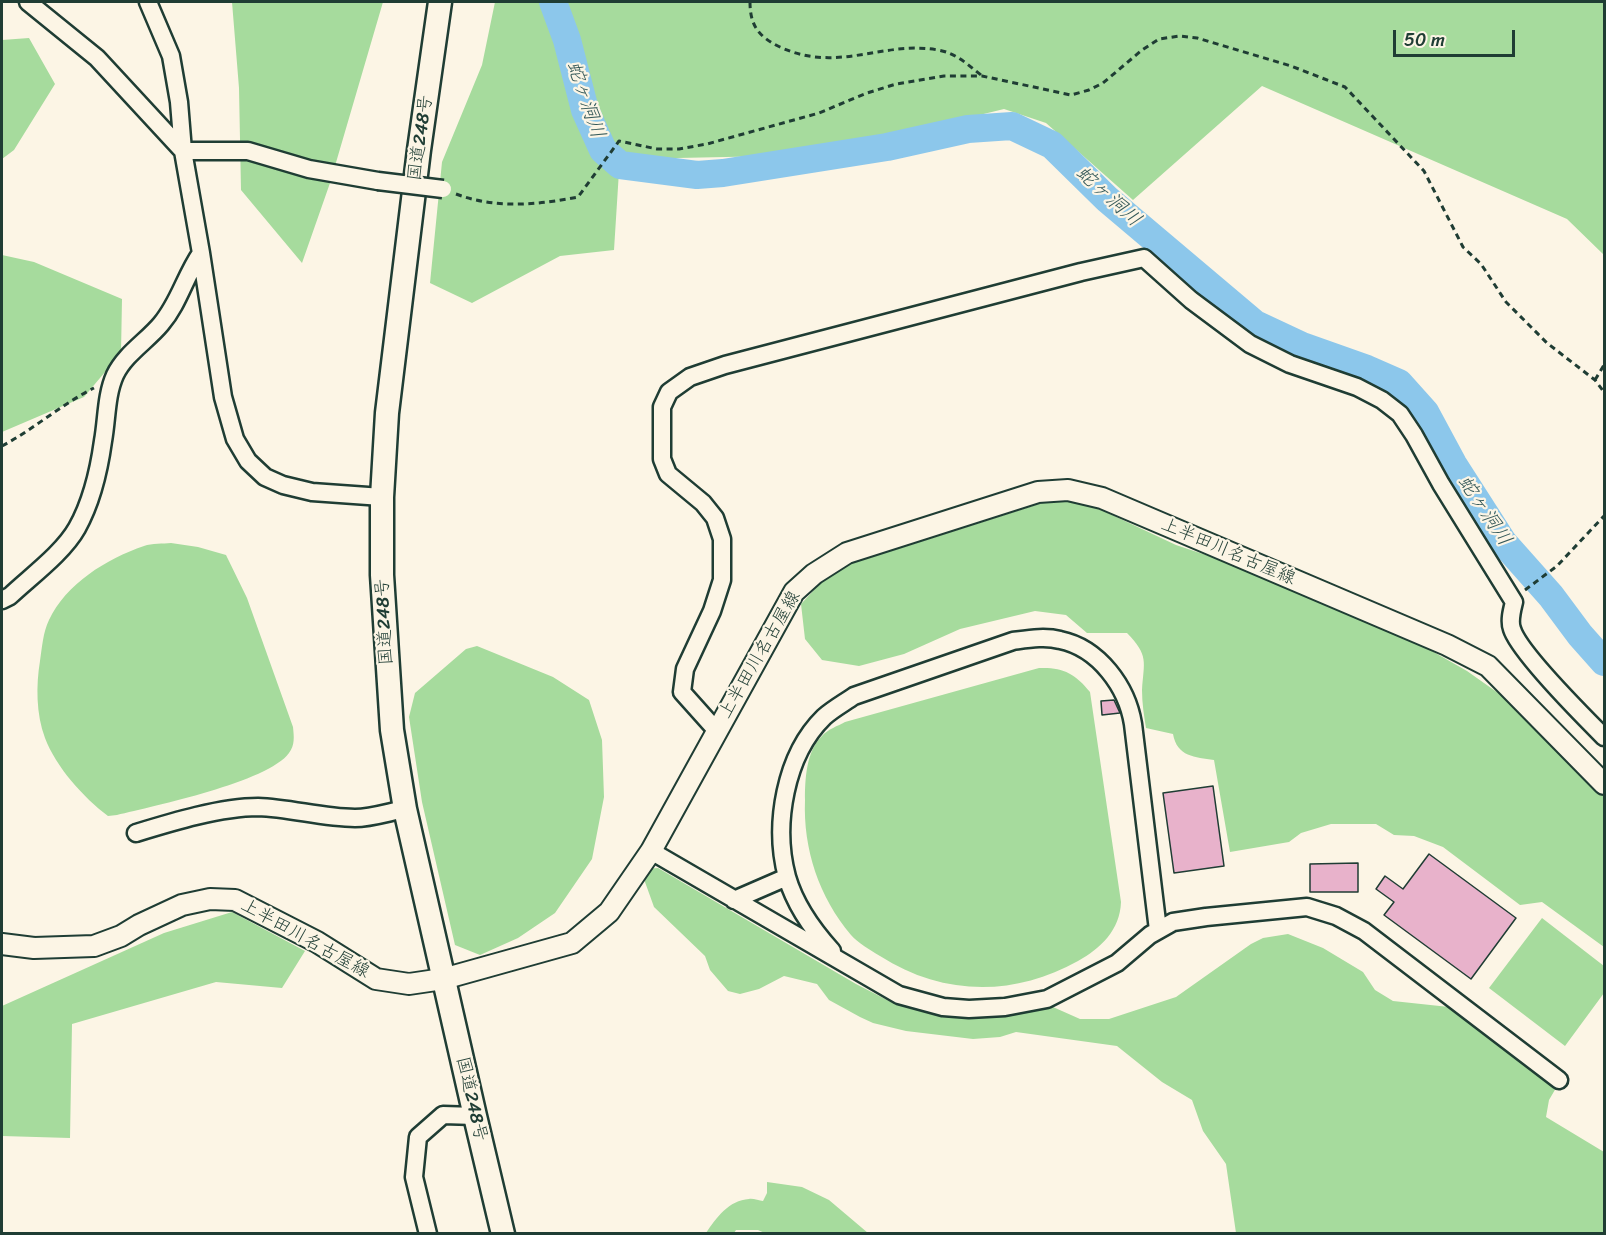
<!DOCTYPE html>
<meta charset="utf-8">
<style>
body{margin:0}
#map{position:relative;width:1606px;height:1235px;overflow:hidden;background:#fcf5e5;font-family:Sriracha,sans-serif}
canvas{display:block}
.frame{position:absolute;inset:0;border:3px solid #1f3d34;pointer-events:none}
.scale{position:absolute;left:1393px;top:30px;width:122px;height:27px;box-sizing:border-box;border:3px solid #1f3d34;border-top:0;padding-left:8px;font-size:18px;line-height:21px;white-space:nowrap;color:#1f3d34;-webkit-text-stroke:4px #fcf5e5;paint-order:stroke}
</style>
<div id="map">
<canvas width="1606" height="1235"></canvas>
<div class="frame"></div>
<div class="scale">50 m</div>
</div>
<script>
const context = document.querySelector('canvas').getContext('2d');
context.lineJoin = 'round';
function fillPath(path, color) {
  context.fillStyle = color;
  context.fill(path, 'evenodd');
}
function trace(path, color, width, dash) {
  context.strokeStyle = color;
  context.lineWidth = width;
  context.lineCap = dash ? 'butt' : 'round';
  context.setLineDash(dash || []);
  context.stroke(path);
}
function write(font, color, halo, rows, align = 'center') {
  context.font = font + ' Sriracha,"Klee One",sans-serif';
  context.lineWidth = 4.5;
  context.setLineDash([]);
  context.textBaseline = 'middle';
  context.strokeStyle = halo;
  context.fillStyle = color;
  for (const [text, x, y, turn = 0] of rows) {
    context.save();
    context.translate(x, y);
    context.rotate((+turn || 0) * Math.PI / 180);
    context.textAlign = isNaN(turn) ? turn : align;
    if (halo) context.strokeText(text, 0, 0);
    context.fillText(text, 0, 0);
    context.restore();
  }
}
const green = new Path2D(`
 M232 2H383L330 183 302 263 241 190 239 88Z
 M495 2H1604V255L1567 219 1262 86 1133 200 1046 123 1004 109 914 131 823 145 775 156 677 158 619 171 614 250 560 256 472 303 430 283 442 162 482 65Z
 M29 38 55 84 14 150 2 159V40Z
 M2 255 34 262 122 299 121 353 84 397 2 432Z
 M1059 502H1076L1093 506 1176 545 1233 564 1416 642 1467 671 1508 700 1604 793V947L1542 902 1520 905 1443 847 1414 836 1394 835 1376 824H1331L1301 833 1289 842 1230 852 1214 760C1195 757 1177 757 1173 734L1146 728C1144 716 1142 703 1142 690 1144 661 1149 656 1127 633H1087L1066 615 1035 611 960 629 904 654 859 666 822 660 805 639 801 604 828 575 850 564 1042 503Z
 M171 543 198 547 226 555 247 598 293 727C294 737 295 745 289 753 268 782 154 806 117 815L108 816C83 797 56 767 45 738 36 714 36 685 40 661 42 648 43 632 49 620 66 584 106 559 144 546 152 543 163 544 171 543Z
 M477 646 553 677 589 700 602 740 604 797 592 859 555 913 518 938 480 955 455 945 422 802 409 717 415 693 466 649Z
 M1039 668C1062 667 1075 673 1090 692L1121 902C1120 930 1101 948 1078 961 1014 997 942 996 880 956 870 950 858 943 851 935 819 897 803 849 805 800 805 780 806 751 822 736 828 729 838 726 845 722Z
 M658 868 856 984 893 1003 936 1014 1002 1017 1053 1007 1080 1019H1109L1176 997 1251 944 1263 938 1288 934 1323 948 1363 972 1375 990 1393 1001 1449 1007 1556 1088 1549 1100 1546 1117 1604 1152V1233H1236L1226 1164 1203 1131 1192 1100 1162 1082 1117 1046 1016 1032 1000 1037 973 1039 906 1031 873 1023 860 1017 829 1000 817 984 784 976 759 989 740 994 728 991 710 970 705 956 654 907 645 882 644 869Z
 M232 912 305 951 282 988 216 982 72 1024 70 1138 2 1136V1006L164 933Z
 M1542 918 1604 966V993L1565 1046 1489 988Z
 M767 1182 802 1187 829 1200 868 1233 767 1234 758 1230H736L734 1233H706C716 1218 729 1200 749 1199 753 1198 759 1201 763 1201L767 1193Z`);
const river = new Path2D(`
 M553 2 567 40 585 110 603 150 620 165 697 175 723 173 887 147 968 129 1012 126 1052 145 1107 199 1255 324 1302 346 1367 369 1399 383 1425 412 1453 464 1503 542 1551 596 1580 635 1604 662`);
const building = new Path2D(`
 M1114 700 1120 713 1102 715 1101 701Z
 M1213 786 1224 866 1174 873 1163 793Z
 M1429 854 1516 918 1471 979 1384 915 1394 902 1376 889 1385 876 1403 889Z
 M1358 863V892H1310V864Z`);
const path = new Path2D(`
 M750 2C750 26 759 37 780 47 838 74 883 40 938 50 956 53 967 64 981 75
 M456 194C495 209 538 205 578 197L619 141 657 149H679L707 144 819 113 867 93 896 84 944 76H982L1071 95 1089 90 1103 83 1142 50 1159 39 1180 36 1197 38 1291 66 1345 87 1424 171 1463 247 1481 264 1506 302 1547 343 1595 380 1604 392
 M1595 380 1604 365
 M2 446C34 429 62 404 94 388
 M1525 590 1557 566 1604 516`);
const minor = new Path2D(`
 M28 2 97 58 183 151H248L309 169 378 181
 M148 2 171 56 179 102 183 151 201 253 223 397 235 439 248 461 265 477 283 485 312 492 382 497
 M2 600 10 596C30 577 63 553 77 528 91 503 99 470 103 441 107 419 106 395 115 375 125 354 147 341 161 324 179 303 185 276 201 253
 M716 730 682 692 685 669 712 611 722 580V539L715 518 703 503 668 474 662 459V407L669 392 690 377 725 365 1081 272 1144 258 1191 300 1250 344 1290 364 1357 387 1382 400 1400 414 1414 435 1441 484 1514 602C1512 610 1509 621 1512 629 1519 652 1585 718 1604 737
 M136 833C172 822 221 807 258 807 291 808 322 818 355 818 371 818 389 812 405 809
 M651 851 899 995 943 1007 969 1009 1005 1007 1047 999 1117 963 1150 935 1173 922 1206 917 1307 907 1336 916 1364 931 1559 1080
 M734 900 787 877
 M832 951C812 929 795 905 787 877 773 825 785 755 824 717 833 709 844 703 854 696L1013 641C1028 639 1045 636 1060 640 1099 648 1127 687 1133 724L1158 930
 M428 1234 414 1177 418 1137 443 1115 475 1116`);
const major = new Path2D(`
 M2 944 34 948 94 946 121 936 139 925 182 905 210 899 235 900 317 942 376 979 409 984 443 979 572 943 609 912 651 851 794 592 814 574 847 553 1038 492 1068 490 1102 498 1447 645 1488 666 1604 784`);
const highway = new Path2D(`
 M440 2 419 150 387 413 382 497V575L392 730 405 809 475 1116 503 1234`);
const minorBridge = new Path2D(`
 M378 181 443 189`);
const streetNames = [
 ["国道248号",421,138,-82],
 ["上半田川名古屋線",1228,552,23],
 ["国道248号",385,622,-93],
 ["上半田川名古屋線",760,655,-60],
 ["上半田川名古屋線",305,939,29],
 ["国道248号",471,1099,77]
];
const waterNames = [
 ["蛇ヶ洞川",585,100,71],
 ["蛇ヶ洞川",1108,197,42],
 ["蛇ヶ洞川",1484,511,56]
];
fillPath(green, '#a6db9d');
trace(river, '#8cc7eb', 28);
fillPath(building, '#e8b2cb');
trace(building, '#1f3d34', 1.5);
trace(minor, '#1f3d34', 21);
trace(major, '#1f3d34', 24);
trace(highway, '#1f3d34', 27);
trace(path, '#1f3d34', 3, [6, 4.5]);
trace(minor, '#fcf5e5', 16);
trace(major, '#fcf5e5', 20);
trace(highway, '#fcf5e5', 22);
trace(minorBridge, '#1f3d34', 21, []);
trace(minorBridge, '#fcf5e5', 16);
write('18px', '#1f3d34', '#fcf5e5', streetNames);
write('italic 20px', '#355959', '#fcf5e5', waterNames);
</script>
